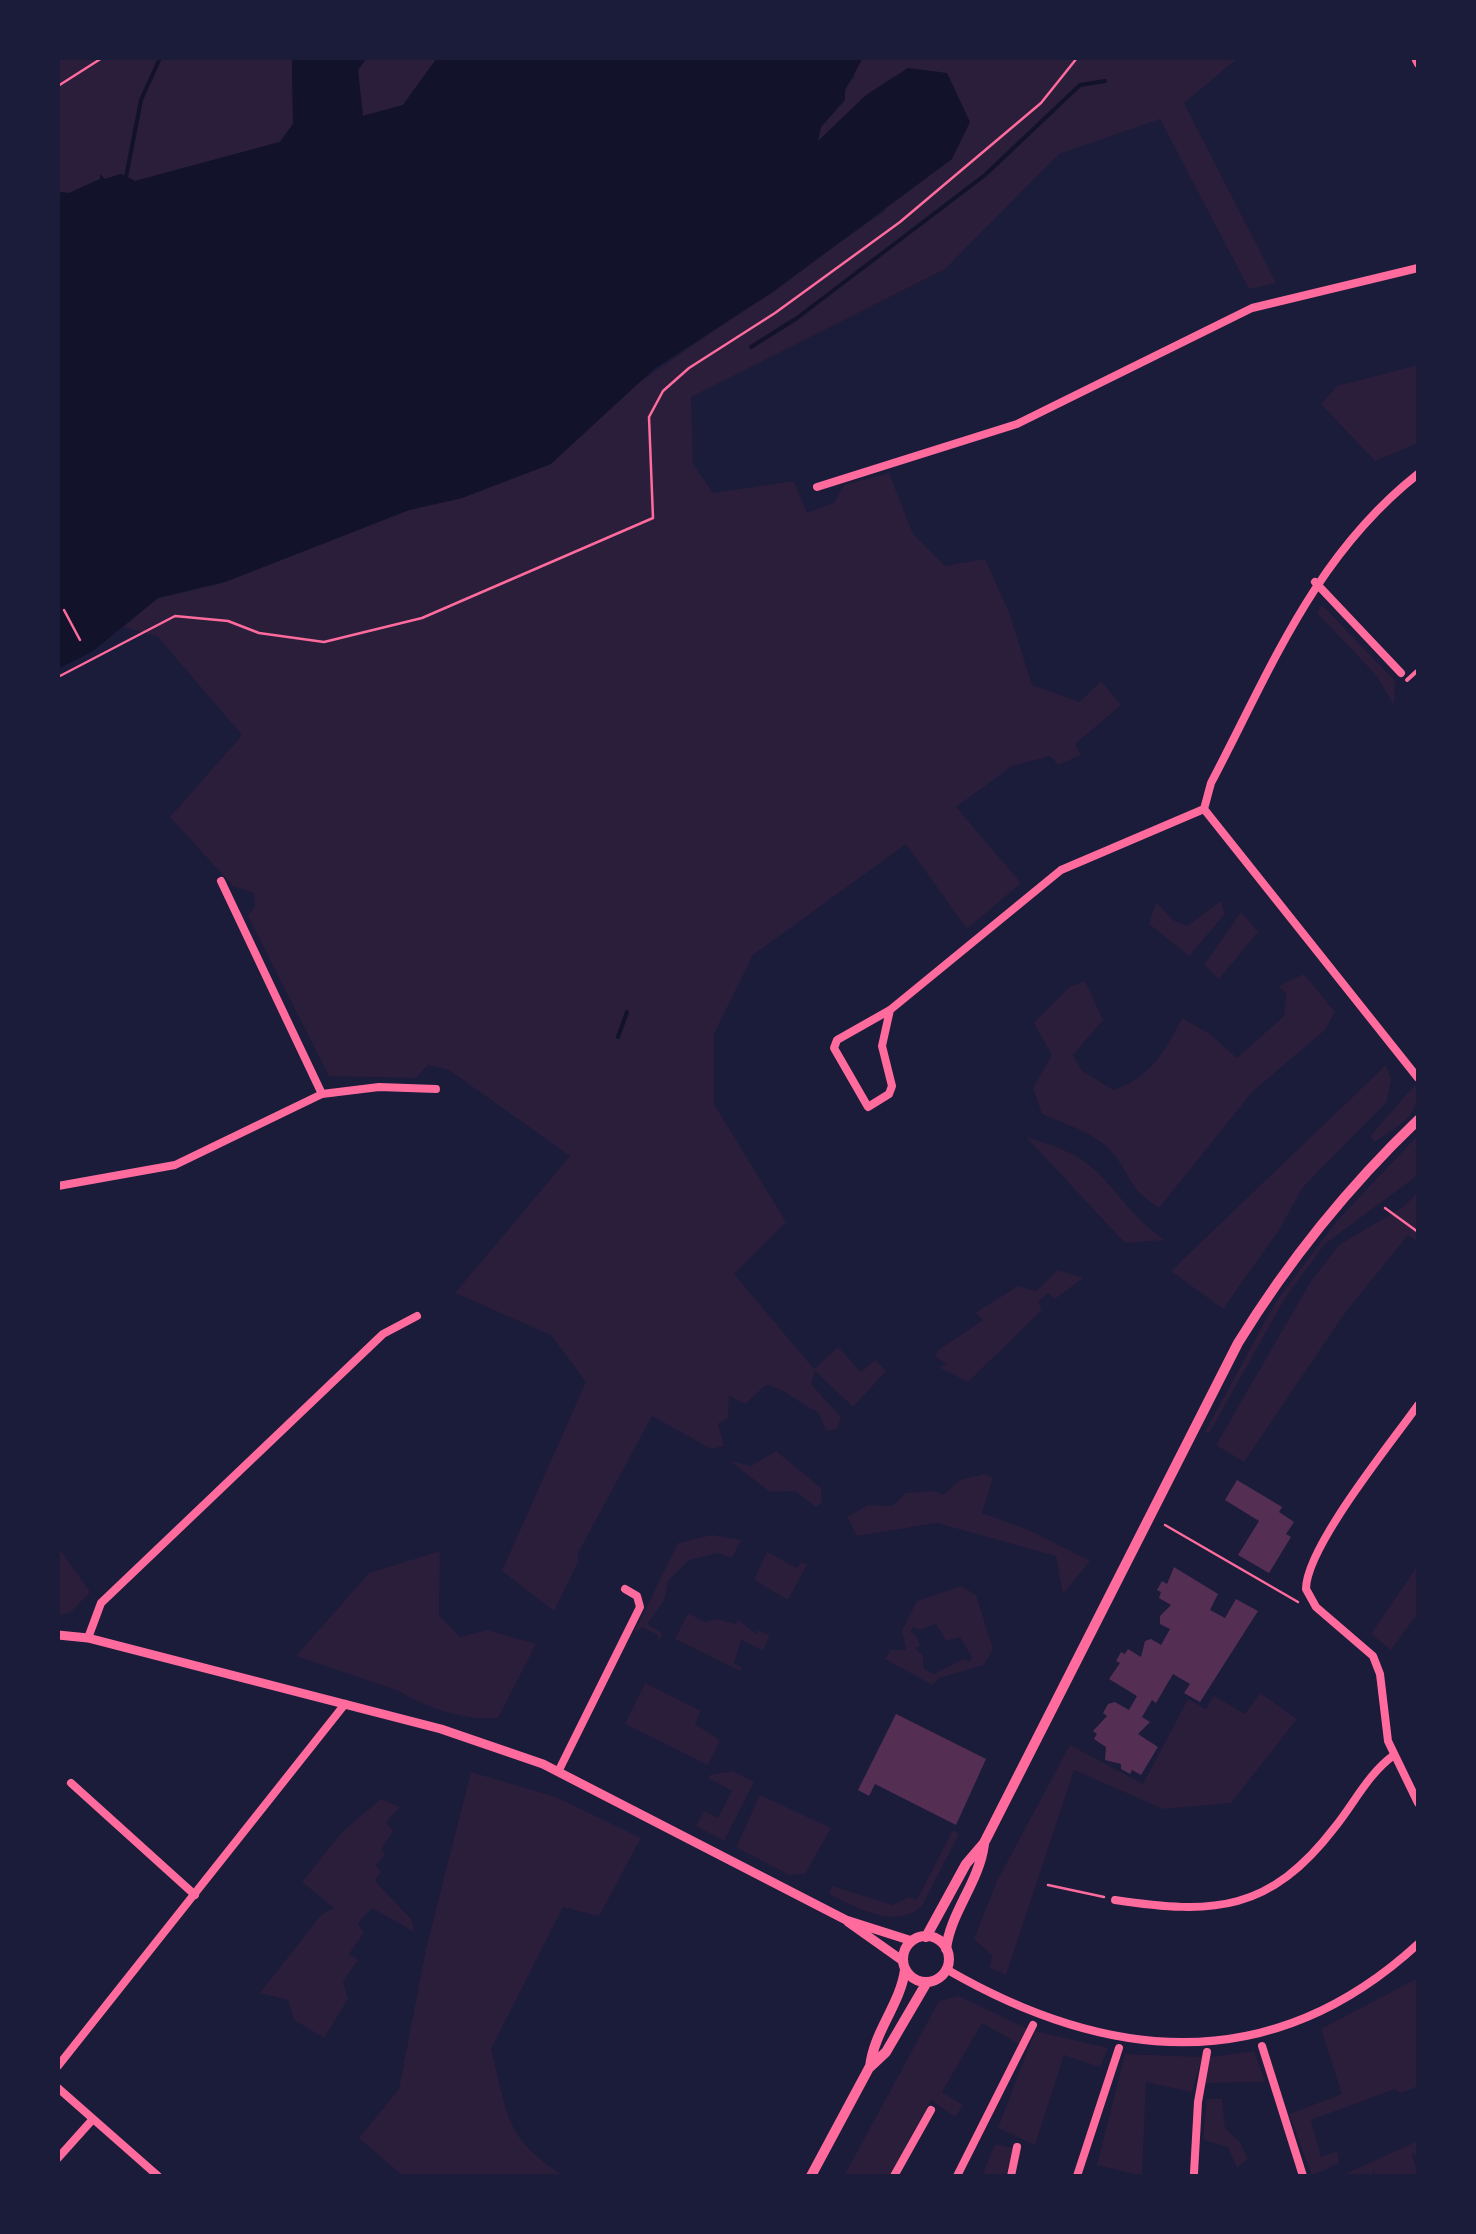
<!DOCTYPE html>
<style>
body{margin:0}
#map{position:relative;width:1476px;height:2234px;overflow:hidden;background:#1b1b3a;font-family:Ubuntu,sans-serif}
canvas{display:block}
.frame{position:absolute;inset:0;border:60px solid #1b1b3a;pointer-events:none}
</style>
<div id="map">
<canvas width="1476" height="2234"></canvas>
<div class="frame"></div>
</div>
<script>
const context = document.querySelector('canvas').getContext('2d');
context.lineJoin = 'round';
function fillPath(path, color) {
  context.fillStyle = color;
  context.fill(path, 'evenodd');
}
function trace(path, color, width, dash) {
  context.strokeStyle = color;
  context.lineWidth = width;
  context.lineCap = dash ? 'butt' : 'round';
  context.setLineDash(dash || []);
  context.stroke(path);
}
const green = new Path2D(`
 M63 58H292L293 124 280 142 135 181 121 174 105 179 100 175 101 179 69 193 58 192V61Z
 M437 58 403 105 362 116 358 70 365 60Z
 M850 58H1238L1184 103 1276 283 1249 289 1160 119 1059 154 945 269 691 397 693 464 713 493 794 481 807 513 834 503 844 485 889 473 913 534 945 566 985 559 1009 612 1032 685 1080 702 1101 681 1121 705 1075 744 1081 755 1058 765 1050 756 1012 766 956 807 1021 883 967 929 906 844 753 955 714 1034V1104L786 1222 734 1274 814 1369 838 1347 861 1372 875 1360 886 1371 853 1407 815 1371 811 1384 841 1417 837 1429 826 1431 818 1412C798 1404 788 1389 766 1385L745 1404 729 1396 728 1418 718 1424 724 1446 711 1449 652 1416 577 1555 579 1560 554 1611 502 1571 586 1382 551 1335 455 1293 570 1156 449 1070 428 1065 416 1078 329 1076 248 916 255 906 254 893 233 886 170 817 242 735 157 636 123 627 158 598 225 582 409 510 462 498 496 483 886 210 712 235 855 77Z
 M1418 365V443L1375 461 1321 404 1337 386Z
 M1322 605 1395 681 1394 705 1376 675 1317 613Z
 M1221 901 1225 914 1189 956 1149 924 1156 902 1173 920 1187 926Z
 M1241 912 1258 932 1219 979 1204 965Z
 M1304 974 1335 1012 1325 1030 1253 1091 1159 1208C1129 1187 1136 1187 1118 1160 1102 1134 1068 1126 1042 1114L1033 1088 1052 1055 1034 1023 1070 987 1085 981 1103 1020 1073 1055 1082 1071 1114 1090C1149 1078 1166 1051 1182 1018L1210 1034 1237 1058 1284 1016 1286 994 1279 986Z
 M1386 1065 1391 1079 1387 1102 1303 1187 1279 1230 1223 1309 1171 1271Z
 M1415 1085C1426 1114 1395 1127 1375 1142L1370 1136Z
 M1418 1135V1175L1325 1244 1285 1298 1210 1432H1205L1275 1303 1336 1222Z
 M1026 1137C1051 1144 1078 1153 1097 1172 1121 1196 1136 1221 1165 1240L1125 1243Z
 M1418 1192V1242L1408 1235 1345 1313 1244 1462 1216 1445 1311 1281 1339 1245 1403 1207Z
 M1058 1270 1083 1278 1055 1299 1048 1293 1038 1302 1042 1310 968 1382 938 1367 948 1365 936 1357 937 1351 983 1320 975 1313 1018 1286 1036 1291Z
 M776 1451 821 1488 822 1502 816 1507 795 1491 770 1492 730 1461 751 1466Z
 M984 1474 993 1478 982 1513 1029 1530 1090 1561 1063 1594 1056 1556 937 1523 857 1536 847 1517 868 1505 892 1506 906 1493 936 1491 943 1495 960 1480Z
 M58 1526 59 1548 90 1592 70 1613 58 1615Z
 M712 1535 741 1540 732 1558 718 1553 689 1560 668 1581 664 1601 647 1624 662 1633 658 1643V1635L642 1627 633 1635 678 1543Z
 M440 1551 439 1615 460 1637 487 1630 536 1644 498 1718C467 1721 425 1708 399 1691L296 1656 369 1573Z
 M767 1552 797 1568 801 1562 807 1564 788 1600 754 1580Z
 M1418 1565V1613L1391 1650 1371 1634Z
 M961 1586 976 1595 993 1649 984 1665 939 1678 932 1685 885 1659 891 1650H906L902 1630 917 1601ZM936 1624 946 1641 960 1637 972 1657 970 1662 963 1659 934 1674 924 1669 923 1656 915 1648 920 1646 916 1636 910 1632 913 1627 919 1630Z
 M688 1613 705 1622 717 1619 735 1624 738 1620 756 1634 758 1630 770 1636 763 1650 741 1640 734 1663 742 1668 740 1671 675 1639Z
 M645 1683 701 1711 695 1724 720 1740 708 1765 625 1724Z
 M1260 1693 1297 1719 1231 1803 1163 1809 1074 1770 1006 1975 990 1968 992 1955 974 1939 997 1881 1070 1745 1143 1784 1188 1699 1206 1709 1214 1696 1245 1714Z
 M733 1771 754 1782 724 1841 696 1826 704 1811 718 1818 732 1791 708 1778 710 1775Z
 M471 1772 556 1797 641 1838 599 1916 563 1907 491 2049C508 2115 504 2138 564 2176H403L359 2138 399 2089 426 1949Z
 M760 1795 831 1828 805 1874 789 1875 736 1847Z
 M381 1799 400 1807 386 1822 393 1831 381 1849 385 1854 376 1866 381 1871 375 1881 412 1920 414 1932 372 1908 358 1923 364 1933 349 1954 358 1960 343 1981 348 1999 324 2038 294 2020 288 2000 260 1993 321 1915 334 1908 302 1882 343 1831Z
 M953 1830 959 1834 922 1906C895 1930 857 1908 829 1894L832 1886 893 1905 909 1897 917 1900Z
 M1418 1978V2086L1401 2093 1395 2089 1311 2120 1321 2157 1337 2151 1339 2163 1312 2176 1289 2114 1342 2094 1321 2029Z
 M959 1996 1028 2029 1019 2044 982 2023 942 2092 963 2105 955 2117 931 2100 890 2176H844L939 2001Z
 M1035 2031 1108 2048 1100 2067 1064 2055 1035 2145 998 2128Z
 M1254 2051 1265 2082 1203 2083 1210 2057Z
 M1125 2054 1202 2057 1192 2092 1146 2082 1142 2176 1097 2165Z
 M1207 2099H1222L1225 2128 1240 2142 1248 2159 1237 2168 1228 2147 1203 2140Z
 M1418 2141V2162L1414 2153H1412L1418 2174 1376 2176 1373 2170V2176H1340Z
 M995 2144 1013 2148 1006 2176H982Z`);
const water = new Path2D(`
 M292 58H379L365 60 358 70 363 116 403 105 437 58H863L845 90V100L821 127 818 141 866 95 908 68 947 73 970 122 952 159 773 292 654 369 551 464 462 498 409 510 225 582 158 598 93 651 58 669V192L69 193 100 179V174L105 179 121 174 135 181 280 142 293 124Z`);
const stream = new Path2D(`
 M126 177 141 100 160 58
 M751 347 797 318 985 175 1080 85 1105 81
 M618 1037 627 1012`);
const building = new Path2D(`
 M1237 1480 1282 1507 1279 1512 1294 1522 1286 1534 1291 1537 1269 1573 1238 1555 1259 1521 1225 1500Z
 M1174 1567 1218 1594 1210 1610 1225 1618 1236 1599 1258 1611 1200 1702 1184 1693 1190 1684 1173 1674 1156 1703 1152 1700 1142 1717 1150 1722 1138 1734 1158 1747 1141 1775 1132 1770 1130 1774 1121 1769V1764L1105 1760 1106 1747 1094 1739 1097 1734 1093 1731 1107 1716 1103 1713 1108 1704 1115 1702 1129 1710 1137 1696 1109 1679 1120 1663 1116 1661 1121 1652 1125 1654 1128 1649 1141 1657 1145 1641 1151 1639 1161 1645 1170 1629 1160 1624V1616L1171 1605 1159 1598 1161 1592 1157 1590 1162 1581 1167 1584Z
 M896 1714 986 1759 956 1825 875 1784 869 1796 858 1790Z`);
const path = new Path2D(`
 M58 86 102 58
 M64 610 80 640
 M58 677 175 616 228 621 259 633 324 642 422 618 653 518 649 417 663 391 689 368 775 313 900 222 1041 103 1077 58
 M1385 1208 1418 1232
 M1165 1525 1298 1602
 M1048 1885 1104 1897`);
const service = new Path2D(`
 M1407 680 1418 670`);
const minor = new Path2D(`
 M1415 58 1418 64
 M817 487 1017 424 1252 308 1418 268
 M1315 582 1401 673
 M1204 809 1211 783C1271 669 1314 556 1418 474
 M1204 809 1418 1078
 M221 881 322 1094
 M890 1010 882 1046 892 1086 889 1094 868 1107 834 1048 837 1040 890 1010 1061 870 1204 809
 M58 1186 175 1165 322 1094 379 1087 436 1089
 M1418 1405C1392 1442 1306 1547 1306 1589L1316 1607 1373 1656 1380 1674 1388 1741 1418 1803
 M88 1638 101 1603 383 1334 417 1316
 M559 1770 640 1607 637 1596 625 1589
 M71 1783 195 1895
 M1115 1900C1214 1915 1270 1912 1335 1827 1355 1802 1368 1774 1394 1755
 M946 1969C1110 2064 1273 2077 1418 1944
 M1262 2046 1303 2176
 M58 2066 345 1704
 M58 2088 158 2176
 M58 2158 93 2119
 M1194 2173 1198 2102 1207 2052
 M894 2176 931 2110
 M957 2176 1033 2025
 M1011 2176 1017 2147
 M1077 2176 1119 2048`);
const tertiary = new Path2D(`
 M58 1635 88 1638 441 1729 543 1764 846 1920 912 1941
 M848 1922 903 1961`);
const secondary = new Path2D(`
 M903 1959a23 23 0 1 1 46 0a23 23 0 1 1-46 0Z
 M926 1937 966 1864 984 1843 1238 1343C1289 1260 1348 1187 1418 1120
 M946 1949C951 1911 979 1883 984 1844
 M870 2067C874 2031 900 2005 905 1970
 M811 2176 869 2068 886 2052 927 1982`);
fillPath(green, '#2a1e3b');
fillPath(water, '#12122b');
trace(stream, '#12122b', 4);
fillPath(building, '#542f53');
trace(path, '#ff6b9d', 2.5);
trace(service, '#ff6b9d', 4);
trace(minor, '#ff6b9d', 8);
trace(tertiary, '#ff6b9d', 9);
trace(secondary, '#ff6b9d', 10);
</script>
